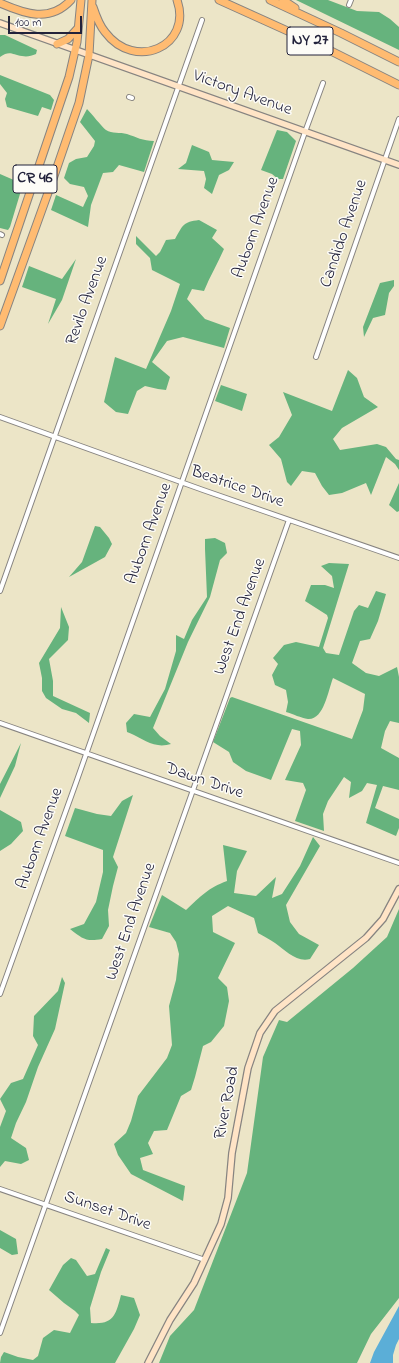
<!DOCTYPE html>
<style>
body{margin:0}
#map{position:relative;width:399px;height:1363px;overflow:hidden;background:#ece5c7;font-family:"Indie Flower",sans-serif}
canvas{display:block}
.scale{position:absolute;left:8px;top:16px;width:74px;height:18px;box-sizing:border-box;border:2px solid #22223b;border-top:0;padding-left:5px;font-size:12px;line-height:14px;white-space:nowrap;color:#22223b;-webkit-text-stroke:3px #fdfcf7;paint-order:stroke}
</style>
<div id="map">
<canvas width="399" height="1363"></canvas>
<div class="scale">100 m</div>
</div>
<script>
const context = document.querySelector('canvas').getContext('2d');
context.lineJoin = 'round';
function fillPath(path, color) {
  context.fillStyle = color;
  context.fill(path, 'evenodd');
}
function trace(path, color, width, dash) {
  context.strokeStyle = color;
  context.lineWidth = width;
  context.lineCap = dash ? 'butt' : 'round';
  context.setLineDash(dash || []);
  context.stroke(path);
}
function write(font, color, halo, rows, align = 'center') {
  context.font = font + ' "Indie Flower",sans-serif';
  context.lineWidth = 3;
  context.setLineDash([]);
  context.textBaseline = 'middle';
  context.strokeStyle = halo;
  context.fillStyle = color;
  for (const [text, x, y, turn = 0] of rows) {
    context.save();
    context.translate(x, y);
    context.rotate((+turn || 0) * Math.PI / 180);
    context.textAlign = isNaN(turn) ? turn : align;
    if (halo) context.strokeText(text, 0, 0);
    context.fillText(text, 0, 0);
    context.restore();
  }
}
const forest = new Path2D(`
 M296 0H328L357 11 379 12 390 19 399 27V50Z
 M0 35H5L37 50 36 54C31 56 27 57 22 56 12 55 10 50 0 57Z
 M0 75 50 95 54 100 51 110 42 107 38 116 7 107 5 99 7 93 0 84Z
 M87 109C91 113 102 127 106 130 112 134 120 132 127 134 136 137 143 141 154 141L144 172 119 165 113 172 103 173 91 205 88 227 51 210 56 195 83 207 88 196 84 187 70 184 64 178 69 163 76 159 87 157 94 146 95 141 80 122Z
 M277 130 287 132 296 141 283 179H278L272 174 261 170Z
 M192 145 209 152 212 160 234 162 229 170 219 175 212 194 204 188 206 179 204 171 178 169 186 163Z
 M0 174 23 184 10 227 8 230 0 228Z
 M199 220 217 230 212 238 224 249C218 263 210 276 204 291L192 289 187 299 205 319 230 328 224 348 183 337 167 341 152 362 170 377 166 390 158 389 145 386 137 391 128 414 116 412 104 402 115 357 146 369 171 311 180 284 152 270 150 258 136 244V236L156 256 160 252 166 240 175 239C183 225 183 222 199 220Z
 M76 259 62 300 48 324 56 299 22 287 29 266 62 279Z
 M394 280V286L389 293 385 315 373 318 364 337 363 327 380 283Z
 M348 370 357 378 364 397 378 407 342 428 333 439 340 450 377 444 386 447 396 459 399 460V470L395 464 386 457 371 495 366 483 342 493 329 495 322 486 315 473 302 471 291 486 287 482 281 459 269 445 279 437 292 415 283 392 332 411Z
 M221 385 247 394 242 411 215 401Z
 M399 483V511L397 512 389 505Z
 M95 526 100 527 109 538 112 544 105 557 69 577 82 562Z
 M215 538 225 543 227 553 220 560 210 597 188 642 153 728 160 736 171 744C167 745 162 746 158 745 147 744 137 735 127 732L126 723 134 714 150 717 165 689 176 651V635L184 639 192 620 207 597 205 549V539Z
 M329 563 349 564 323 648 326 653 339 655 354 611 359 605 368 608 376 591 386 594 378 621 370 639 360 641 352 663 366 673 379 676 397 667 399 677V723L390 721 385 731 381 748 399 758V790L383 786 375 808 399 819V828L396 836 366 823 377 785 367 783 362 791 349 798 351 782 344 777 328 801 323 814 324 831 295 821 306 790 303 783 285 780 301 745 300 731 292 729 271 780 246 771 233 762 229 752 213 742 230 698 232 697 352 739 363 710 365 694 333 678C328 691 324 720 308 719 301 718 293 714 286 712L288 702 286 690 275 685 272 675 278 664 273 658 284 645 296 642 319 647 328 618 327 615 305 601 311 585H325L334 588 332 576 321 566Z
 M61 607 69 627 68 640 49 659 53 681V696L90 713 89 723 76 713 62 709 46 698 42 691V678L39 663 60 628Z
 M21 743 15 766 0 798V784Z
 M133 795 113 857 118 867 113 886 108 910 109 926 102 939C86 942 83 939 70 929L84 924 96 902 103 872V850L65 836 75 808 97 814 111 816 122 801Z
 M0 810 21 822 23 831 11 844 0 851Z
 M313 837 320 846 286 905 290 922 299 934 319 945 310 959C297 963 285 950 275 943 270 940 264 936 258 933L254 918 228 906 212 916 213 932 235 943 218 978 227 987 229 1001 224 1026 211 1042 203 1046 195 1077 191 1090 181 1096 167 1130 154 1131 148 1143 153 1154 140 1158 143 1170 185 1186 183 1201 131 1174 118 1155 114 1144 126 1133 131 1121 138 1096 167 1058 172 1045 169 1006 176 980 179 954 176 942 170 933 149 927 162 895 186 910C201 896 208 888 227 881L223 845 247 851 237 871 234 893 256 896 276 877 272 898 282 894 300 866Z
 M399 909V1298L371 1334 357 1363H159L170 1336 194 1310 247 1173 263 1057 279 1020 287 1022 353 968 387 937Z
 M62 977 65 983 55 1029 38 1067 26 1102 16 1123 11 1138 26 1148 29 1160 21 1164 5 1161 0 1167V1127L6 1111 0 1099 11 1083 23 1079 38 1045 33 1036 34 1016 58 991Z
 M0 1230 16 1239 18 1254 12 1255 0 1248Z
 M106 1248 110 1250 101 1272 90 1308 91 1323C114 1325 116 1314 121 1295L134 1298 140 1315 134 1329 115 1363H0L1 1357 4 1352 18 1357 33 1360 38 1356 43 1338 54 1330 70 1333 79 1315 75 1311 64 1303 49 1290 63 1265 71 1258 76 1260 87 1276 95 1274Z`);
const water = new Path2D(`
 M399 1306V1339L396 1345 393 1355V1363H370L374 1352Z`);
const street = new Path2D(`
 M349 5 351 0
 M129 97 132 98
 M0 234 2 235
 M316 357 399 119
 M0 417 203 490 399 558
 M0 591 202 20
 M0 723 399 863
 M0 994 77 780 305 132 323 83
 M0 1189 205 1260
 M0 1333 289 520`);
const secondary = new Path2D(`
 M0 23 399 165
 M148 1363 170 1320 194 1283 221 1224 228 1198 232 1153 248 1068 260 1033 275 1011 366 938 383 919 399 889`);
const highway = new Path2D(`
 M219 0 323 47 399 85
 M270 0 341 33 399 62
 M283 0 295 8
 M0 3C25 14 50 23 71 0
 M93 7C96 16 99 25 105 32 135 72 193 46 177 0
 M57 44 68 39 78 28
 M0 281 69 77 77 42 81 0
 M0 326 53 179 79 103 89 55 92 0`);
const shields = [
 [310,41,46],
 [35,179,44]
];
const shieldNames = [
 ["NY 27",310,41],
 ["CR 46",35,179]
];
const streetNames = [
 ["Victory Avenue",242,94,20],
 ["Auborn Avenue",257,228,-70],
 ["Candido Avenue",345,234,-71],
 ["Revilo Avenue",88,301,-70],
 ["Beatrice Drive",237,488,19],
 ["Auborn Avenue",150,534,-70],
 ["West End Avenue",241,617,-70],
 ["Dawn Drive",204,782,19],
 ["Auborn Avenue",41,839,-70],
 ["West End Avenue",132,922,-71],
 ["River Road",228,1103,-79],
 ["Sunset Drive",107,1212,19]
];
fillPath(forest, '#66b37d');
fillPath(water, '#5baed7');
trace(street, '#878481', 6);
trace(secondary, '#878481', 8);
trace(highway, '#878481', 9);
trace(street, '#fff', 4);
trace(secondary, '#ffe4c6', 5.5);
trace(highway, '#ffbb71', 7);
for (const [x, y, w] of shields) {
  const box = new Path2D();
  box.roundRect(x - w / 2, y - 14, w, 28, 3);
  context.fillStyle = '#fdfcf7';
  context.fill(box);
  trace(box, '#22223b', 1);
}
write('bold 16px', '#22223b', null, shieldNames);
write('17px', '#22223b', '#fdfcf7', streetNames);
</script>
